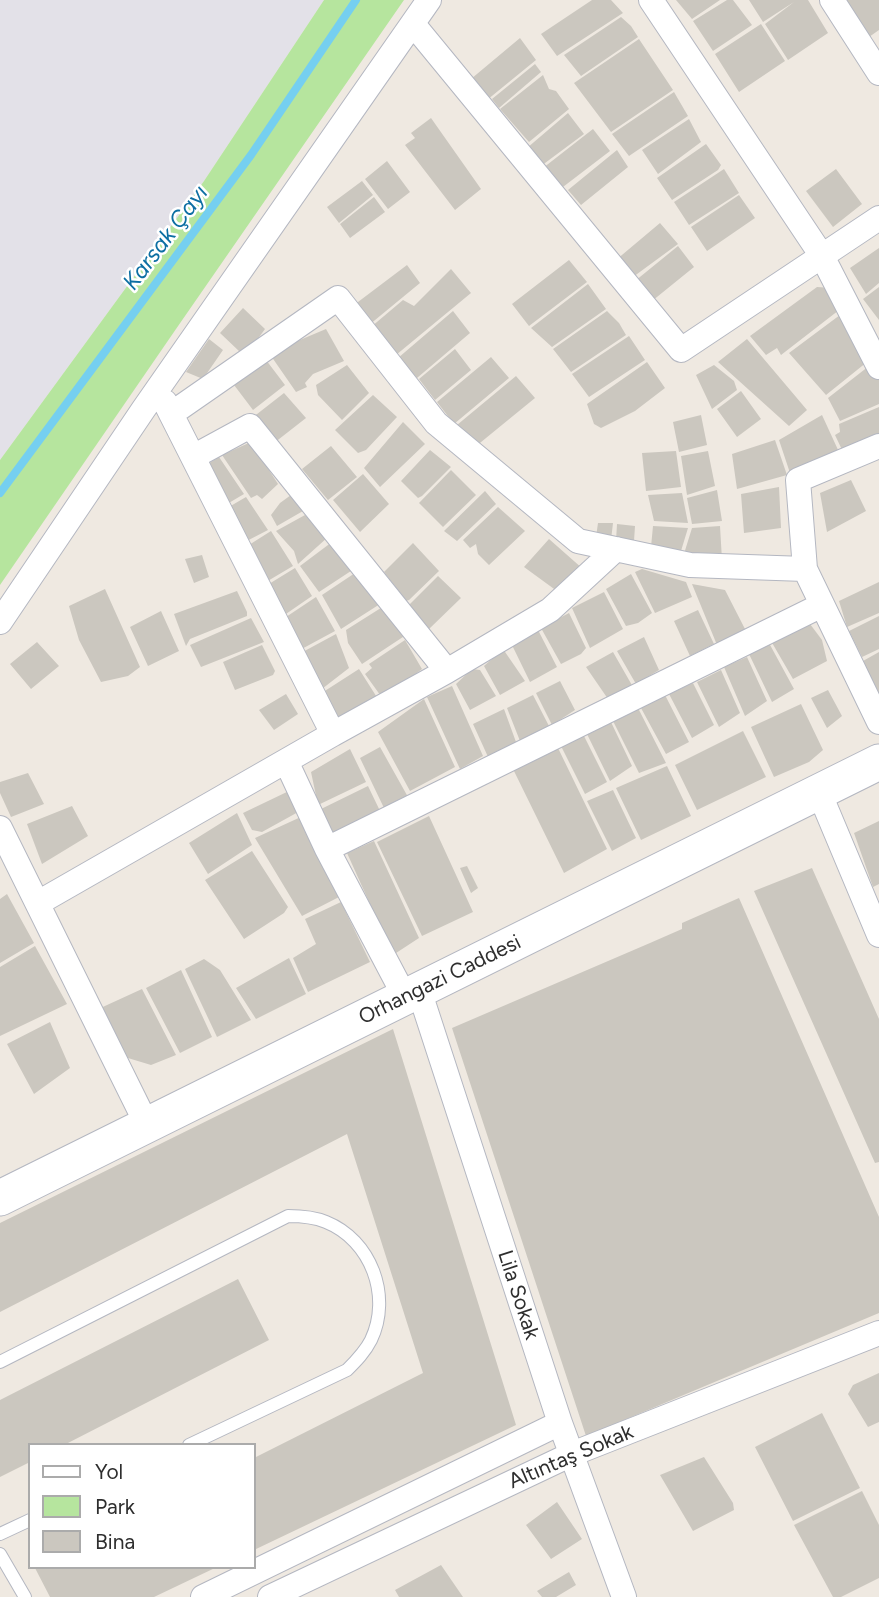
<!DOCTYPE html>
<meta charset="utf-8">
<style>
body{margin:0}
#map{position:relative;width:879px;height:1597px;overflow:hidden;background:#efe9e1;font-family:Figtree,sans-serif}
canvas{display:block}
.legend{position:absolute;left:28px;top:1443px;width:228px;height:126px;box-sizing:border-box;background:#fff;border:2px solid #ababab;margin:0;padding:9px 12px;list-style:none;font-size:21px;color:#2e2e2e}
.legend li{display:flex;align-items:center;gap:14px;height:35px}
.legend b{width:35px;border:2px solid #ababab}
</style>
<div id="map">
<canvas width="879" height="1597"></canvas>
<ul class="legend">
<li><b style="height:9px;background:#fff"></b>Yol</li>
<li><b style="height:19px;background:#b6e59e"></b>Park</li>
<li><b style="height:19px;background:#cbc7bf"></b>Bina</li>
</ul>
</div>
<script>
const context = document.querySelector('canvas').getContext('2d');
context.lineJoin = 'round';
function fillPath(path, color) {
  context.fillStyle = color;
  context.fill(path, 'evenodd');
}
function trace(path, color, width, dash) {
  context.strokeStyle = color;
  context.lineWidth = width;
  context.lineCap = dash ? 'butt' : 'round';
  context.setLineDash(dash || []);
  context.stroke(path);
}
function write(font, color, halo, rows, align = 'center') {
  context.font = font + ' Figtree,sans-serif';
  context.lineWidth = 5;
  context.setLineDash([]);
  context.textBaseline = 'middle';
  context.strokeStyle = halo;
  context.fillStyle = color;
  for (const [text, x, y, turn = 0] of rows) {
    context.save();
    context.translate(x, y);
    context.rotate((+turn || 0) * Math.PI / 180);
    context.textAlign = isNaN(turn) ? turn : align;
    if (halo) context.strokeText(text, 0, 0);
    context.fillText(text, 0, 0);
    context.restore();
  }
}
const industrial = new Path2D(`
 M0 0H324L204 181 0 460Z`);
const green = new Path2D(`
 M324 0H404L176 329 0 585V460L204 181Z`);
const stream = new Path2D(`
 M0 493 251 155 356 0`);
const building = new Path2D(`
 M592 0H611L623 13 557 56 541 34Z
 M676 0H720L692 19Z
 M727 0H733L752 25 713 51 693 21Z
 M749 0H808L828 33 788 60 765 24 794 2 763 22Z
 M844 0H879V30L869 37Z
 M621 17 631 26 638 37 581 76 564 55Z
 M761 24 785 61 739 92 715 54Z
 M520 38 536 60 487 100 471 79Z
 M639 39 673 90 611 132 574 83Z
 M535 64 541 72 499 108 492 99Z
 M543 75 549 89 556 91 569 109 529 142 500 109Z
 M674 92 688 116 629 156 612 134Z
 M568 113 584 134 541 166 527 148Z
 M431 118 481 189 455 210 405 145 415 138 411 133Z
 M689 119 701 142 658 174 642 150Z
 M593 129 610 151 559 190 543 168Z
 M706 144 721 165 718 170 672 200 657 178Z
 M617 150 628 167 581 205 568 190Z
 M387 161 410 192 388 209 365 179Z
 M724 169 739 193 689 225 674 202Z
 M836 169 862 204 833 227 806 191Z
 M362 181 373 195 339 223 327 207Z
 M739 195 755 218 707 251 691 227Z
 M374 197 385 212 350 238 340 224Z
 M660 223 678 244 633 277 616 260Z
 M678 246 694 267 652 301 635 281Z
 M879 248V283L866 294 850 268Z
 M569 260 587 282 529 326 512 304Z
 M407 265 420 283 369 325 354 305Z
 M451 269 471 293 396 355 371 327 403 300 414 306Z
 M588 284 606 309 552 347 531 328Z
 M817 287 833 288 843 307 781 355 777 348 766 355 750 336Z
 M879 287V320L863 299Z
 M243 308 265 329 257 340 240 352 220 333Z
 M453 311 470 333 417 378 398 358Z
 M607 311 619 323 626 335 571 372 553 349Z
 M844 312 867 362 826 395 789 353Z
 M326 329 344 361 313 374 305 383 307 387 296 392 269 353Z
 M629 336 645 360 589 397 572 374Z
 M209 339 223 350 203 379 186 372Z
 M747 339 807 410 789 426 718 362Z
 M455 349 471 370 435 400 419 379Z
 M263 356 285 385 253 410 231 381Z
 M491 357 509 378 454 424 437 402Z
 M647 362 665 388 635 411 601 428 594 424 587 404Z
 M347 365 369 393 342 420 318 395 316 385Z
 M714 365 734 381 737 390 712 409 696 375Z
 M869 366 879 379V404L840 421 828 398Z
 M516 376 535 398 475 447 457 425Z
 M741 391 761 419 737 437 717 409Z
 M284 393 306 418 274 443 252 418Z
 M373 395 397 417 366 450 358 453 335 430Z
 M879 407V437L844 454 835 435 840 432 839 424Z
 M701 415 707 445 679 452 673 422Z
 M822 415 839 452 791 476 779 440Z
 M403 422 425 444 380 487 364 468Z
 M775 440 787 475 737 489 732 454Z
 M251 442 278 484 262 499 257 495 251 498 222 455Z
 M331 446 357 477 328 500 302 469Z
 M430 450 451 467 422 496 418 498 401 481Z
 M676 451 681 487 646 491 642 453Z
 M708 451 715 486 687 495 681 456Z
 M219 457 244 494 222 507 200 469Z
 M451 470 476 495 443 527 419 503Z
 M363 474 389 504 360 532 333 500Z
 M851 480 866 511 827 532 820 493Z
 M779 487 781 528 744 533 741 494Z
 M717 490 722 521 692 524 687 498Z
 M485 491 496 504 457 541 444 531Z
 M682 493 688 523 654 521 648 495Z
 M291 495 303 511 277 526 271 515 280 503Z
 M246 497 268 530 239 545 222 511Z
 M498 507 525 531 489 565 478 554 476 544 470 548 463 540Z
 M305 515 328 537 298 564 294 551 276 531Z
 M598 523H613L611 540 596 537Z
 M617 524 635 526 634 541H616Z
 M653 526 688 528 681 551 651 547Z
 M720 526 722 560 683 557 692 528Z
 M271 531 293 566 261 585 241 550Z
 M549 539 583 569 561 594 524 567Z
 M332 542 354 569 319 592 300 566Z
 M413 543 439 571 409 600 406 601 384 572Z
 M202 555 209 577 194 583 185 559Z
 M295 568 312 596 283 616 264 587Z
 M642 569 686 582 692 597 655 613 635 572Z
 M355 573 380 604 341 629 322 595Z
 M631 574 652 613 638 623 626 626 606 589Z
 M438 576 461 598 428 630 408 606Z
 M879 582V613L847 627 839 601Z
 M692 584 725 590 745 629 717 645Z
 M105 589 140 667 128 676 101 682 79 640 69 606Z
 M237 591 247 612V616L190 639 186 646 174 614Z
 M604 592 623 629 590 648 572 608Z
 M316 597 335 631 298 651 283 619Z
 M384 606 406 635 362 664 348 643 346 630Z
 M698 610 714 644 690 656 674 621Z
 M161 611 179 651 148 666 130 627Z
 M569 613 586 648 581 654 561 664 541 628Z
 M879 616V649L862 657 849 631Z
 M251 618 264 642 201 667 190 645Z
 M810 624 822 640 827 661 793 679 771 641Z
 M538 630 557 667 530 682 511 643Z
 M336 634 349 668 318 692 299 654Z
 M644 637 659 670 636 684 617 651Z
 M405 640 422 669 383 699 365 674 372 668 369 664Z
 M37 642 59 666 31 689 10 664Z
 M769 643 794 689 772 702 749 654Z
 M262 645 275 671 273 675 235 690 223 662Z
 M503 649 525 681 500 695 484 666Z
 M613 652 633 687 608 699 586 667Z
 M879 652V694L863 661Z
 M747 657 767 701 745 716 724 667Z
 M359 669 378 699 344 718 328 713 317 696Z
 M472 669 480 670 496 696 470 710 456 684Z
 M721 670 740 713 719 727 697 682Z
 M560 681 575 710 552 725 536 693Z
 M693 683 714 725 692 738 669 694Z
 M452 686 483 756 460 769 427 697Z
 M828 690 842 716 827 728 811 698Z
 M286 694 298 714 274 730 259 710Z
 M533 695 549 726 520 741 507 708Z
 M665 695 689 742 666 754 641 708Z
 M424 699 455 767 410 791 378 732Z
 M801 704 823 750 809 762 774 777 751 727Z
 M638 708 666 763 639 773 613 721Z
 M504 709 516 742 489 759 473 724Z
 M610 720 632 766 610 781 586 732Z
 M743 731 766 777 697 810 675 765Z
 M583 734 607 782 585 794 561 746Z
 M380 747 408 797 384 808 360 758Z
 M558 748 607 849 564 873 513 769Z
 M350 749 366 782 318 805 311 772Z
 M667 766 691 816 641 840 616 788Z
 M28 773 44 804 11 817 0 793V782Z
 M368 786 381 813 333 838 319 810Z
 M291 790 300 811 262 832 252 830 243 813Z
 M613 790 636 838 612 851 587 801Z
 M72 806 88 836 42 864 27 824Z
 M237 813 252 845 208 874 189 843Z
 M303 816 339 897 302 916 255 838Z
 M429 816 473 912 422 936 377 842Z
 M879 821V884L873 887 854 833Z
 M374 841 419 938 393 955 347 853Z
 M252 851 288 907 284 913 244 939 205 880Z
 M467 866 478 888 471 893 460 868Z
 M812 868 879 1019V1162L875 1163 754 891Z
 M7 894 34 943 0 963V899Z
 M739 898 879 1217V1313L586 1436 452 1028 650 943 682 929V923Z
 M341 902 370 962 308 992 293 958 316 944 305 919Z
 M35 946 67 1004 0 1036V967Z
 M289 958 306 994 256 1019 236 988Z
 M204 959 220 970 251 1020 217 1037 185 969Z
 M181 970 212 1037 180 1053 146 988Z
 M142 989 176 1055 151 1065 118 1055 94 1011Z
 M50 1022 70 1068 34 1094 7 1044Z
 M393 1029 516 1425 254 1550V1458L423 1373 347 1134 0 1312V1223Z
 M238 1279 269 1340 64 1445H30V1462L0 1477V1400Z
 M879 1373V1422L868 1427 848 1394 853 1385Z
 M822 1413 860 1488 793 1521 755 1447Z
 M704 1457 733 1503 734 1510 693 1531 660 1475Z
 M862 1491 879 1525V1578L841 1597H833L794 1525Z
 M557 1502 582 1539 551 1559 526 1525Z
 M441 1565 463 1597H399L395 1590Z
 M37 1567H217L154 1597H50L35 1568Z
 M569 1572 576 1585 556 1597H542L537 1591Z`);
const lane = new Path2D(`
 M0 1362 288 1216C301 1216 314 1217 326 1222 371 1240 392 1296 371 1340 365 1352 356 1361 347 1370L189 1445
 M0 1534 30 1520
 M0 1554 25 1597`);
const street = new Path2D(`
 M651 0 822 256 879 367
 M832 0 879 73
 M413 24 681 350 879 218
 M171 414 338 298 436 423 578 541 690 565 805 569 879 722
 M193 457 250 426 447 671
 M805 569 798 480 879 446
 M0 622 143 410 429 0
 M333 734 447 671 550 610 616 549
 M286 761 327 849
 M819 792 879 935
 M0 828 147 1125
 M38 903 333 734 165 402
 M419 990 560 1423 624 1597
 M405 997 327 849 822 605
 M203 1597 560 1423
 M270 1597 572 1454 879 1333`);
const secondary = new Path2D(`
 M0 1198 879 762`);
const streetNames = [
 ["Orhangazi Caddesi",440,980,-26],
 ["Lila Sokak",518,1295,72],
 ["Altıntaş Sokak",571,1457,-23]
];
const waterNames = [
 ["Karsak Çayı",166,238,-53]
];
fillPath(industrial, '#e3e1e8');
fillPath(green, '#b6e59e');
trace(stream, '#75cff0', 8);
fillPath(building, '#cbc7bf');
trace(lane, '#b4b7c1', 14);
trace(street, '#b4b7c1', 26);
trace(secondary, '#b4b7c1', 37);
trace(lane, '#fff', 12);
trace(street, '#fff', 24);
trace(secondary, '#fff', 35);
write('21px', '#2e2e2e', '#fff', streetNames);
write('italic 23px', '#0d6fa3', '#fff', waterNames);
</script>
